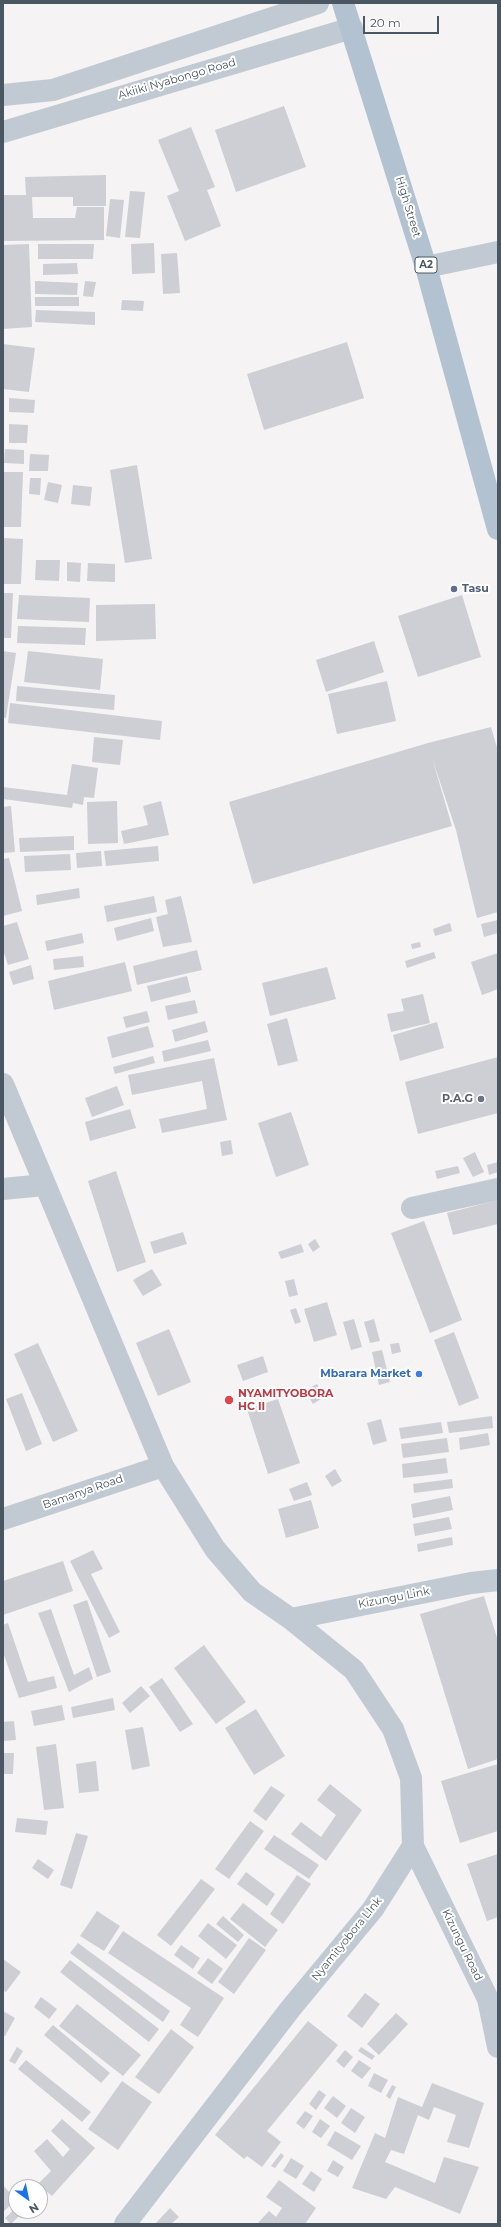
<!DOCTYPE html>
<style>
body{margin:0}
#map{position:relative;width:501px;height:2227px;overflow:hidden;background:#f5f3f3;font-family:Montserrat,sans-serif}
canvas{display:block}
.frame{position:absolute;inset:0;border:4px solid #4a5661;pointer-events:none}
.north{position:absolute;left:8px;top:2179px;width:40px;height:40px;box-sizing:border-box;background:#fff;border:1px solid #b7bbc0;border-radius:50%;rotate:147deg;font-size:11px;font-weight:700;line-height:16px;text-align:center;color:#4a5661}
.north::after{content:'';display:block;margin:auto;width:14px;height:18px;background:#1a73e8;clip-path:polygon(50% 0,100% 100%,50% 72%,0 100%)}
.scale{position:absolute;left:363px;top:16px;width:76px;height:18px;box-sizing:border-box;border:2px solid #4a5661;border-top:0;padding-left:5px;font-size:12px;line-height:14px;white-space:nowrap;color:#4a5661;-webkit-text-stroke:3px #fff;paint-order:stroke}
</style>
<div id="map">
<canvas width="501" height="2227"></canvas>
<div class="frame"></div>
<div class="north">N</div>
<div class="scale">20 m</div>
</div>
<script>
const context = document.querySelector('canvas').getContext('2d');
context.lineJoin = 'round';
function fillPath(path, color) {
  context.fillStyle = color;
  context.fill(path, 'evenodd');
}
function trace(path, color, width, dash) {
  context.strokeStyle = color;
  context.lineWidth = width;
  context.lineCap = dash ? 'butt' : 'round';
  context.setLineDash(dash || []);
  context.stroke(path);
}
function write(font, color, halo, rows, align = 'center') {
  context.font = font + ' Montserrat,sans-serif';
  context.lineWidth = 4;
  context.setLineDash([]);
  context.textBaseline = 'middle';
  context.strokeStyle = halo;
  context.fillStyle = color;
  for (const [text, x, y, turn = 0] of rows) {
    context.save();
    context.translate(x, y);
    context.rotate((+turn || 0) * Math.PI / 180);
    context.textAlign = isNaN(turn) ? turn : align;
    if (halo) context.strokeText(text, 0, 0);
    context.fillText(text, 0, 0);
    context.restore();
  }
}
const building = new Path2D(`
 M284 106 306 167 236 192 215 130Z
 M191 127 215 187 207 190 221 226 185 241 167 196 179 191 158 140Z
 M106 175V206H73V197H32L33 218H75L77 207H104V240L3 241V195H26L25 177Z
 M130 191 145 192 140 238 125 237Z
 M110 199 124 200 120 238 106 236Z
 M154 243 155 273 132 274 131 244Z
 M29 244 32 327 3 329V245Z
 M38 244H94L93 259H38Z
 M177 253 180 293 163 294 161 254Z
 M77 263 78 274 43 275V264Z
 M35 281 78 283 77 295 35 294Z
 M85 281 96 282 93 297 83 296Z
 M35 297H79V306H35Z
 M122 300 144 301 143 311 121 310Z
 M36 310 95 312V325L35 322Z
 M347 342 364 398 264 430 247 374Z
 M3 344 35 348 29 392 3 389Z
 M9 398 35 400 34 413 9 412Z
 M9 424 28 425 27 443H9Z
 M5 449 24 450V464L4 463Z
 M30 454 49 455 48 471H29Z
 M137 465 152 559 125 563 110 470Z
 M3 472H23L21 527H3Z
 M30 478H41L40 495 29 494Z
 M48 482 62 485 58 503 44 500Z
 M73 485 92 487 90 506 71 504Z
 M3 538 23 539 21 584H3Z
 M36 560H60L59 581 35 580Z
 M67 562 81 563 80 582 67 581Z
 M88 563 115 564V582L87 581Z
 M3 593H13L11 638H3Z
 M19 595 90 598 89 622 17 619Z
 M462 595 481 657 418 677 398 616Z
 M155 604 156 639 96 641V605Z
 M18 626 86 628 85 645 17 643Z
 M374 641 384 672 326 692 316 660Z
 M3 651 16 653 6 718 3 717Z
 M28 651 103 659 100 690 24 682Z
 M387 681 396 721 337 734 328 694Z
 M17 686 115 695 114 710 16 701Z
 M10 703 162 721 160 740 8 723Z
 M491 727 498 751V912L477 918 456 830 432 758 452 826 253 884 229 802 428 743Z
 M94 737 123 740 120 765 92 762Z
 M72 764 98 768 94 798 84 797 83 805 73 803 72 808 3 799V787L67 795Z
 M117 801 118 843 88 844 87 802Z
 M161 801 169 835 124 844 121 831 148 825 143 806Z
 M11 806 15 852 3 853V807Z
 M74 836V850L20 852 19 838Z
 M158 846 159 861 106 866 104 851Z
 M101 851 102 866 77 868 76 853Z
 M70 854 71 870 25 872 24 856Z
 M9 858 22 911 3 916V859Z
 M79 888 80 898 37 905 36 895Z
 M154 896 157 912 107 922 104 906Z
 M181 896 192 942 163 947 156 917 168 914 165 900Z
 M151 918 154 931 117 941 114 928Z
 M498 920V933L484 937 481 924Z
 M17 922 29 959 8 965 3 950V926Z
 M450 923 452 931 435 936 433 929Z
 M82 933 84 943 47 951 45 941Z
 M420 942 421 947 412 949 411 944Z
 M197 950 202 970 137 985 133 966Z
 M434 952 436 958 407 968 405 961Z
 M498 953V989L482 995 471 962Z
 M83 956 84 967 54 970 53 959Z
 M125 962 132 991 54 1010 48 981Z
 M31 965 34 979 13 985 9 972Z
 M327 967 336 999 270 1016 262 983Z
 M187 976 191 992 151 1002 147 986Z
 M423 994 430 1023 391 1032 387 1014 404 1011 401 999Z
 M195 1000 198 1013 168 1020 165 1006Z
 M147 1011 150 1022 126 1028 123 1017Z
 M287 1018 298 1061 278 1066 267 1024Z
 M205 1021 208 1032 175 1042 172 1030Z
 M437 1022 444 1048 400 1061 393 1035Z
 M148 1026 154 1047 112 1058 107 1037Z
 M208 1040 211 1051 164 1062 162 1051Z
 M153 1056 155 1063 115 1074 113 1067Z
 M498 1057V1113L418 1134 405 1082Z
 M214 1058 227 1120 162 1133 159 1119 207 1109 202 1081 132 1095 128 1075Z
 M117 1086 124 1105 92 1117 85 1098Z
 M130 1109 136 1128 90 1141 85 1122Z
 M291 1112 309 1165 276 1177 258 1123Z
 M231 1140 233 1154 222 1156 220 1142Z
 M475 1152 484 1172 473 1177 463 1158Z
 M498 1162V1172L489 1175 487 1165Z
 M458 1166 460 1173 437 1179 435 1171Z
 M116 1171 146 1262 117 1272 88 1181Z
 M498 1200V1224L453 1235 447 1213Z
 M424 1221 462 1320 430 1333 391 1233Z
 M183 1232 187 1244 154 1254 150 1242Z
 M315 1239 320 1247 313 1252 308 1244Z
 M301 1244 304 1252 281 1259 278 1252Z
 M152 1269 162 1285 143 1296 133 1280Z
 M294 1279 298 1295 289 1297 285 1281Z
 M327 1302 337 1335 314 1342 304 1309Z
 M296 1308 301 1322 295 1324 290 1310Z
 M354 1319 362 1347 351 1350 343 1322Z
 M374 1319 380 1341 370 1343 364 1322Z
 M169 1329 191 1382 158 1396 136 1343Z
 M454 1332 479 1398 459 1406 434 1340Z
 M38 1343 78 1431 53 1442 14 1354Z
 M399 1343 401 1352 392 1354 390 1344Z
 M382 1350 390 1382 379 1385 372 1352Z
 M263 1356 268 1372 243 1381 237 1365Z
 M317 1384 324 1397 313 1404 305 1390Z
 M22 1393 42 1444 26 1451 6 1399Z
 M278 1399 300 1463 268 1474 247 1409Z
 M492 1416 493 1428 449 1433 447 1422Z
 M381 1419 387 1441 373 1445 367 1423Z
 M441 1422 443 1433 401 1439 399 1428Z
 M488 1433 490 1445 460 1450 459 1438Z
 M447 1438 449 1452 403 1458 401 1444Z
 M446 1458 448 1473 403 1478 402 1464Z
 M335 1469 342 1481 332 1487 325 1476Z
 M452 1479 453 1488 414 1493 413 1484Z
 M307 1482 312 1495 294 1501 289 1489Z
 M450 1496 453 1510 413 1518 411 1504Z
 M311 1500 319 1528 286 1538 278 1509Z
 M449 1517 452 1529 415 1536 413 1524Z
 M452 1537 453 1545 418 1552 417 1544Z
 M93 1550 103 1569 91 1574 120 1632 109 1638 70 1561Z
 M63 1561 73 1591 3 1615V1581Z
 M484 1596 498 1641V1759L468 1769 420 1614Z
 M87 1600 111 1672 97 1677 73 1605Z
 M51 1609 74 1675 89 1667 93 1679 69 1692 38 1613Z
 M8 1623 28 1682 54 1676 57 1688 19 1698 3 1652V1625Z
 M204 1645 246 1702 216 1724 174 1668Z
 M162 1678 193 1724 180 1732 149 1687Z
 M141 1686 150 1696 130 1713 122 1703Z
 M113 1698 115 1710 73 1718 71 1707Z
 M62 1705 65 1720 34 1726 31 1711Z
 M256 1709 285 1756 254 1775 225 1728Z
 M14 1721 16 1740 3 1741V1722Z
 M143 1727 150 1766 132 1770 125 1730Z
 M56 1744 64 1808 44 1810 36 1747Z
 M3 1753H14L13 1774H3Z
 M96 1761 99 1791 79 1793 76 1764Z
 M498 1764V1831L460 1843 441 1781Z
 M330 1784 362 1810 326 1861 291 1834 301 1822 321 1837 336 1815 317 1800Z
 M271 1786 285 1795 266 1821 253 1811Z
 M17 1818 48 1821 46 1835 15 1832Z
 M250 1821 264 1831 229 1879 215 1869Z
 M76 1833 88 1836 72 1889 60 1885Z
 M274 1835 319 1865 309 1879 264 1849Z
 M498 1854V1917L487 1921 467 1864Z
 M38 1859 54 1870 48 1879 32 1868Z
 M246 1872 275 1894 267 1906 237 1884Z
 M297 1875 311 1884 283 1924 270 1914Z
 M201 1879 215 1889 171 1946 157 1935Z
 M243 1903 278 1930 265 1947 230 1919Z
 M97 1911 120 1926 104 1951 80 1936Z
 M223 1916 244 1935 238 1942 216 1924Z
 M208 1923 237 1945 226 1959 198 1936Z
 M123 1931 224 1998 198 2037 180 2025 191 2008 108 1953Z
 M249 1938 266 1950 234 1994 218 1982Z
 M78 1943 170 2011 163 2022 70 1953Z
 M181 1945 200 1958 193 1969 174 1955Z
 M208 1958 223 1969 212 1984 197 1973Z
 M3 1959 21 1972 6 1992 3 1990Z
 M70 1960 159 2029 149 2042 60 1972Z
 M365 1993 380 2004 362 2028 347 2016Z
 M41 1997 57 2009 49 2019 34 2007Z
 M77 2004 141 2055 123 2076 59 2026Z
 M3 2011 15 2018 5 2036 3 2035Z
 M396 2013 408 2024 379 2055 367 2044Z
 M308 2021 338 2045 267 2131 281 2142 262 2167 247 2156 244 2159 215 2135Z
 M53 2025 110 2073 101 2083 44 2035Z
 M171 2029 194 2047 159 2094 135 2077Z
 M17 2047 23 2051 15 2064 9 2061Z
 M361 2047 375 2056 372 2060 358 2051Z
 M345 2050 353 2057 344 2068 336 2061Z
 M26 2060 91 2112 82 2122 18 2069Z
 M359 2060 371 2068 362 2079 351 2071Z
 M374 2073 388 2080 381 2093 368 2086Z
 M122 2081 152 2102 118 2150 88 2129Z
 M432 2083 484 2103 469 2148 447 2142 456 2115 434 2107 429 2120 418 2115 404 2154 391 2150 385 2162 435 2183 444 2157 479 2167 460 2214 395 2187 386 2199 352 2188 375 2133 385 2138 398 2097 422 2107Z
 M392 2085 396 2087 390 2099 386 2096Z
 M319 2090 326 2095 316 2110 309 2104Z
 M333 2096 346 2106 337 2118 324 2108Z
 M351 2108 365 2117 355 2133 341 2123Z
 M305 2111 313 2116 304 2129 296 2123Z
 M62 2119 95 2148 52 2196 38 2184 51 2171 34 2151 47 2139 63 2157 70 2149 51 2131Z
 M320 2119 330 2126 321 2138 312 2132Z
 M335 2131 361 2146 352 2160 327 2145Z
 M281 2153 284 2156 275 2168 271 2166Z
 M291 2158 304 2166 296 2179 283 2171Z
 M333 2160 344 2167 338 2177 327 2171Z
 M311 2171 322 2179 314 2192 302 2184Z
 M279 2180 316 2208 305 2224H257L269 2211 276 2217 282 2208 266 2197Z
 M3 2185 16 2200 3 2212Z
 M16 2208V2211L22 2213 11 2224 5 2218Z
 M170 2208 179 2217 171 2224H155Z`);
const minor = new Path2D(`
 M3 95 53 90 318 3
 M3 132 352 28
 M3 1084 163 1466 215 1549 252 1592 291 1619 354 1670 393 1729 411 1778 413 1846 373 1909 291 2008 125 2224
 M3 1189 44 1185
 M412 1208 498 1189
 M3 1519 163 1466
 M291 1619 471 1583 498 1580
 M413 1846 488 1999 498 2047`);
const tertiary = new Path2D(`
 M426 267 498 252`);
const primary = new Path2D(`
 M343 3 426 267 498 529`);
const markers = [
 [454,589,4,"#5c6f8a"],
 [481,1099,4,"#6b7280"],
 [419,1374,4,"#3f7fe0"],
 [229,1400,5,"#e0444e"]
];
const shields = [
 [426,265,22]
];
const shieldNames = [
 ["A2",426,265]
];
const streetNames = [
 ["Akiiki Nyabongo Road",177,79,-16],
 ["High Street",408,207,73],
 ["Bamanya Road",83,1492,-19],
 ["Kizungu Link",394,1598,-11],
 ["Nyamityobora LInk",347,1939,-51],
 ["Kizungu Road",462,1945,64]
];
const serviceNames = [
 ["Tasu",462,589]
];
const worshipNames = [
 ["P.A.G",473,1099]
];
const shopNames = [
 ["Mbarara Market",411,1374]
];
const healthNames = [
 ["NYAMITYOBORA",238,1394],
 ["HC II",238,1407]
];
fillPath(building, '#cdcfd5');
trace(minor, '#c1cad2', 22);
trace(tertiary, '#c1cad2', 22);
trace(primary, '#b3c2d1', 22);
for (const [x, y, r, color] of markers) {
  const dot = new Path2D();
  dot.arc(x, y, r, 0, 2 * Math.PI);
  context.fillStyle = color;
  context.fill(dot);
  trace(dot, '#fff', 1.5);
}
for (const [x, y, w] of shields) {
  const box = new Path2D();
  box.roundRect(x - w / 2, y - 8, w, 16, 3);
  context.fillStyle = '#fff';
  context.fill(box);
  trace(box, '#4a5661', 1);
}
write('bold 10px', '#4a5661', null, shieldNames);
write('11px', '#4a5661', '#fff', streetNames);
write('bold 11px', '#4e5e75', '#fff', serviceNames, 'left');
write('bold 11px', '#5b616d', '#fff', worshipNames, 'right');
write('bold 11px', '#366cbe', '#fff', shopNames, 'right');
write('bold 11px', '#be3a42', '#fff', healthNames, 'left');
</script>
